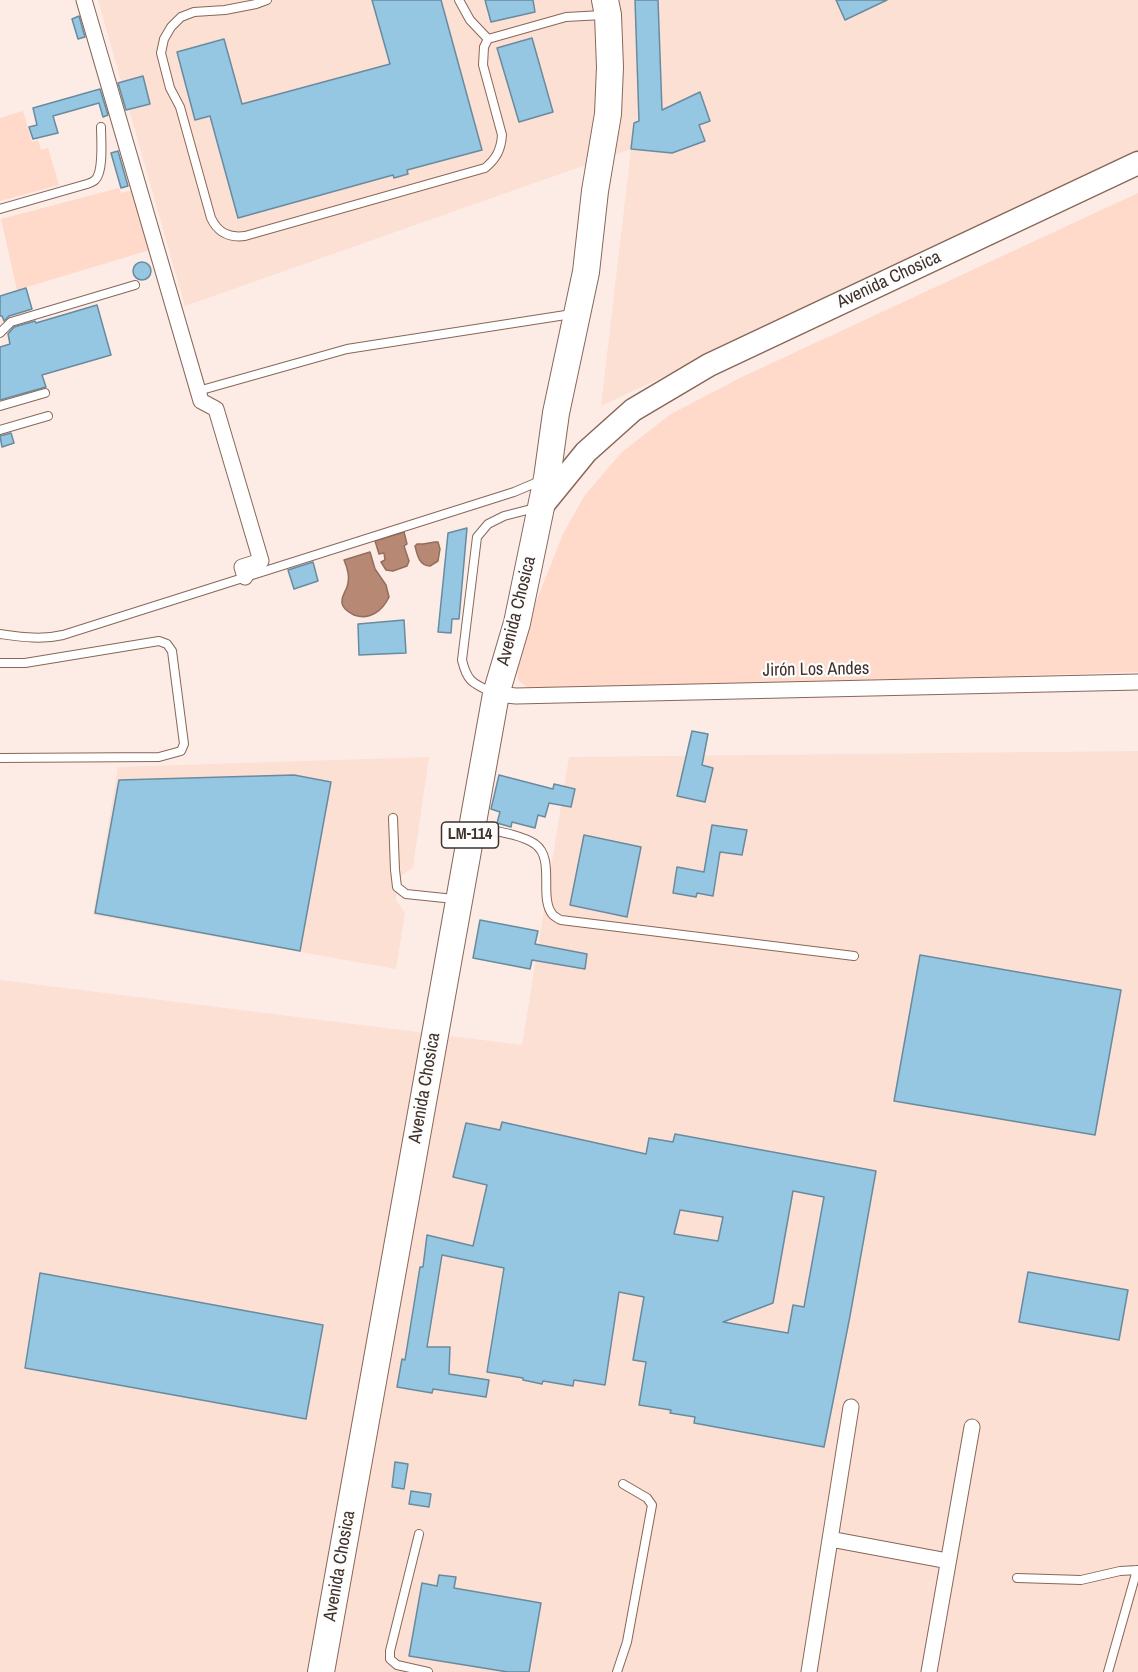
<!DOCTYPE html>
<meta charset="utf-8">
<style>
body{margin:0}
canvas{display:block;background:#fcece5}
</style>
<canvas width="1138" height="1672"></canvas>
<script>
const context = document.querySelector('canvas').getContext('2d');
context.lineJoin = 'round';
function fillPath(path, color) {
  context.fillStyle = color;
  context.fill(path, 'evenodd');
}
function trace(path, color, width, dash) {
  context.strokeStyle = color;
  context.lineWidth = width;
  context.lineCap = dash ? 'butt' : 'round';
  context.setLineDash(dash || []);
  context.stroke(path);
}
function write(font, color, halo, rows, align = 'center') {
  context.font = font + ' "Archivo Narrow",sans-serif';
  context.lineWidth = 4.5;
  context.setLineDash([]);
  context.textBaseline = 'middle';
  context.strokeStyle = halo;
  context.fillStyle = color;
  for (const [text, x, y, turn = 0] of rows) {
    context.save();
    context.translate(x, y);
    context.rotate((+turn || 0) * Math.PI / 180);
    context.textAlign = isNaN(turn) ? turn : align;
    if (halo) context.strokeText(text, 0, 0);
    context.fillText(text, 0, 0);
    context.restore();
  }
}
const built = new Path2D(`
 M98 0H1138V152L601 406 631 149 185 306Z
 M1138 751V1672H0V980L522 1045 569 757Z
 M429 757 413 867 399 878 396 900 405 913 396 969 93 915 118 767Z`);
const green = new Path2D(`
 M23 111 32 142 38 140 41 150 48 148 59 185 0 201V118Z
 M119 188 121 193 136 189 153 249 17 290 1 219Z
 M1138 193V672L538 691 528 688 518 680 517 662 536 602 563 534 585 495 622 452 671 414 742 377Z`);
const water = new Path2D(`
 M404 532 407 544 404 546 409 561 407 566 393 571 386 570 381 562 385 560 384 553 379 554 375 541Z
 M435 542H438L440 549 438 561 430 566C419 566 417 554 415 546L417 544H423Z
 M370 552 375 569 386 585 389 597C383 610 370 621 354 615 350 613 345 610 343 606 339 598 347 591 348 583 350 575 347 567 344 560Z`);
const building = new Path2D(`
 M372 0H441L482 150 407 170 408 174 394 178 393 175 238 218 210 116 195 120 177 52 224 39 242 104 390 64Z
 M485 0H533L535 12 491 22Z
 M635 0H658L662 110 700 92 710 121 699 125 705 141 672 153 631 149 634 123 639 121Z
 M836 0H887L845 20Z
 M79 16 85 37 78 39 72 19Z
 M532 38 553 112 519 122 497 48Z
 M143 76 150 104 126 110 118 83Z
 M100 89 108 115 103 117 99 103 53 116 58 133 33 139 29 127 37 125 33 108Z
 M118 151 128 186 121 188 111 153Z
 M133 271a9 9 0 1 1 18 0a9 9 0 1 1-18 0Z
 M26 288 32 309 9 316 4 321 2 316H0V296Z
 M97 305 111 355 42 375 46 387 0 400V347L10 344 8 334 14 327 35 321 36 323Z
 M11 433 14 443 2 447 0 436Z
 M467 528 459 619H452L451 633 438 632 448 533Z
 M313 562 318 581 294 589 288 570Z
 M404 620 406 653 359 655 358 624Z
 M692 731 708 734 702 765 713 768 705 802 677 796Z
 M294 775 331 782 300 951 95 913 119 780Z
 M499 775 553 789 554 784 575 789 571 807 549 803 545 817 538 815 535 828 512 822 511 827 497 823 500 812 491 809Z
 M712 825 747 830 742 855 720 852 713 896 697 893 696 897 673 893 677 867 704 872Z
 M584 835 641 847 627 917 570 905Z
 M480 920 538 931 535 944 587 954 585 969 532 960 530 969 473 958Z
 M920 955 1121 990 1095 1135 894 1101Z
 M502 1122 646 1154 649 1138 673 1142 675 1134 876 1171 850 1316 824 1447 694 1423 695 1417 670 1413 671 1410 639 1405 646 1362 633 1360 644 1297 619 1292 605 1385 574 1380 573 1386 543 1381 542 1384 523 1380V1378L487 1372 504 1268 442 1255 427 1347H450L449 1374 489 1380 486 1397 433 1389 432 1393 397 1387 402 1359 405 1360 420 1267H423L427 1235 473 1246 487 1185 453 1177 466 1123 500 1130ZM793 1191 824 1197 804 1307 793 1305 788 1333 723 1322 773 1303ZM680 1210 723 1217 718 1241 674 1234Z
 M1028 1272 1128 1290 1119 1340 1019 1322Z
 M40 1273 323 1325 306 1419 25 1368Z
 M395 1462 408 1464 404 1489 392 1487Z
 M411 1491 431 1494 429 1507 409 1504Z
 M439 1575 456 1577 454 1588 541 1603 529 1672H508L409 1656 422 1583 437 1586Z`);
const lane = new Path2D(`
 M267 0 256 4 225 10 194 12 181 17 171 27 164 39 161 53 170 88 180 107 211 218C218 233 229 238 245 236L485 168C496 159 501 150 502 135L483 65 484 47 488 39 470 20 459 0
 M488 39 566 17 603 15
 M0 209 87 184C90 183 93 182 95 180 104 172 101 139 101 127
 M0 333 11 322 135 285
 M198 391 347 349 572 314
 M0 406 45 393
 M0 430 48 416
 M0 634C22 637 41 640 63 635L514 492 540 481
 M0 663H25L159 641 167 644 172 651 184 744 181 751 159 757 0 758
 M491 692C472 683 467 681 462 660L477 537 488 524 504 516 535 508
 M393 818 395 870 397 887 406 894 454 899
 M476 827C494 831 520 834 535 844 556 859 538 898 553 915 554 916 560 920 561 920L854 956
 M419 1534 390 1651V1659L397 1665 428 1672
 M1017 1578 1081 1580 1120 1571 1138 1570
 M617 1672 627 1642 652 1505 647 1498 623 1484
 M1108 1672 1137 1570`);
const street = new Path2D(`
 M84 0 201 401 216 409 261 561 242 567 245 577
 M496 694 516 696 1138 682
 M830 1539 948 1561
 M809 1672 851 1407
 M929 1672 972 1427`);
const secondary = new Path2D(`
 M542 506 586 452 633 410 709 365 1138 163`);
const primary = new Path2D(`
 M321 1672 496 694 517 623 547 478 556 413 586 272 595 191 608 114 610 67 608 15 605 0`);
const shields = [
 [470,835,57]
];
const shieldNames = [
 ["LM-114",470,835]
];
const streetNames = [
 ["Avenida Chosica",889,280,-25],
 ["Avenida Chosica",517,611,-76],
 ["Jirón Los Andes",816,670,-1],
 ["Avenida Chosica",425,1088,-80],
 ["Avenida Chosica",340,1566,-80]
];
fillPath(built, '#fce0d4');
fillPath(green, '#ffd9c9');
fillPath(water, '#b78873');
trace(water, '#936e5d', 1.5);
fillPath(building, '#95c6e2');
trace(building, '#698b9f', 1.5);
trace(lane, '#886759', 10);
trace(street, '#886759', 17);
trace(secondary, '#886759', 25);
trace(primary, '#886759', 28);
trace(lane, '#fff', 8);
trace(street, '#fff', 15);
trace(secondary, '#fff', 22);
trace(primary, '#fff', 26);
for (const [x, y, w] of shields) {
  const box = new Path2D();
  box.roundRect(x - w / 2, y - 13, w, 26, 4.5);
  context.fillStyle = '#fdfdfd';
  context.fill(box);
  trace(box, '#40312b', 1.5);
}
write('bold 16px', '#40312b', null, shieldNames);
write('18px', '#40312b', '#fdfdfd', streetNames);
</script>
